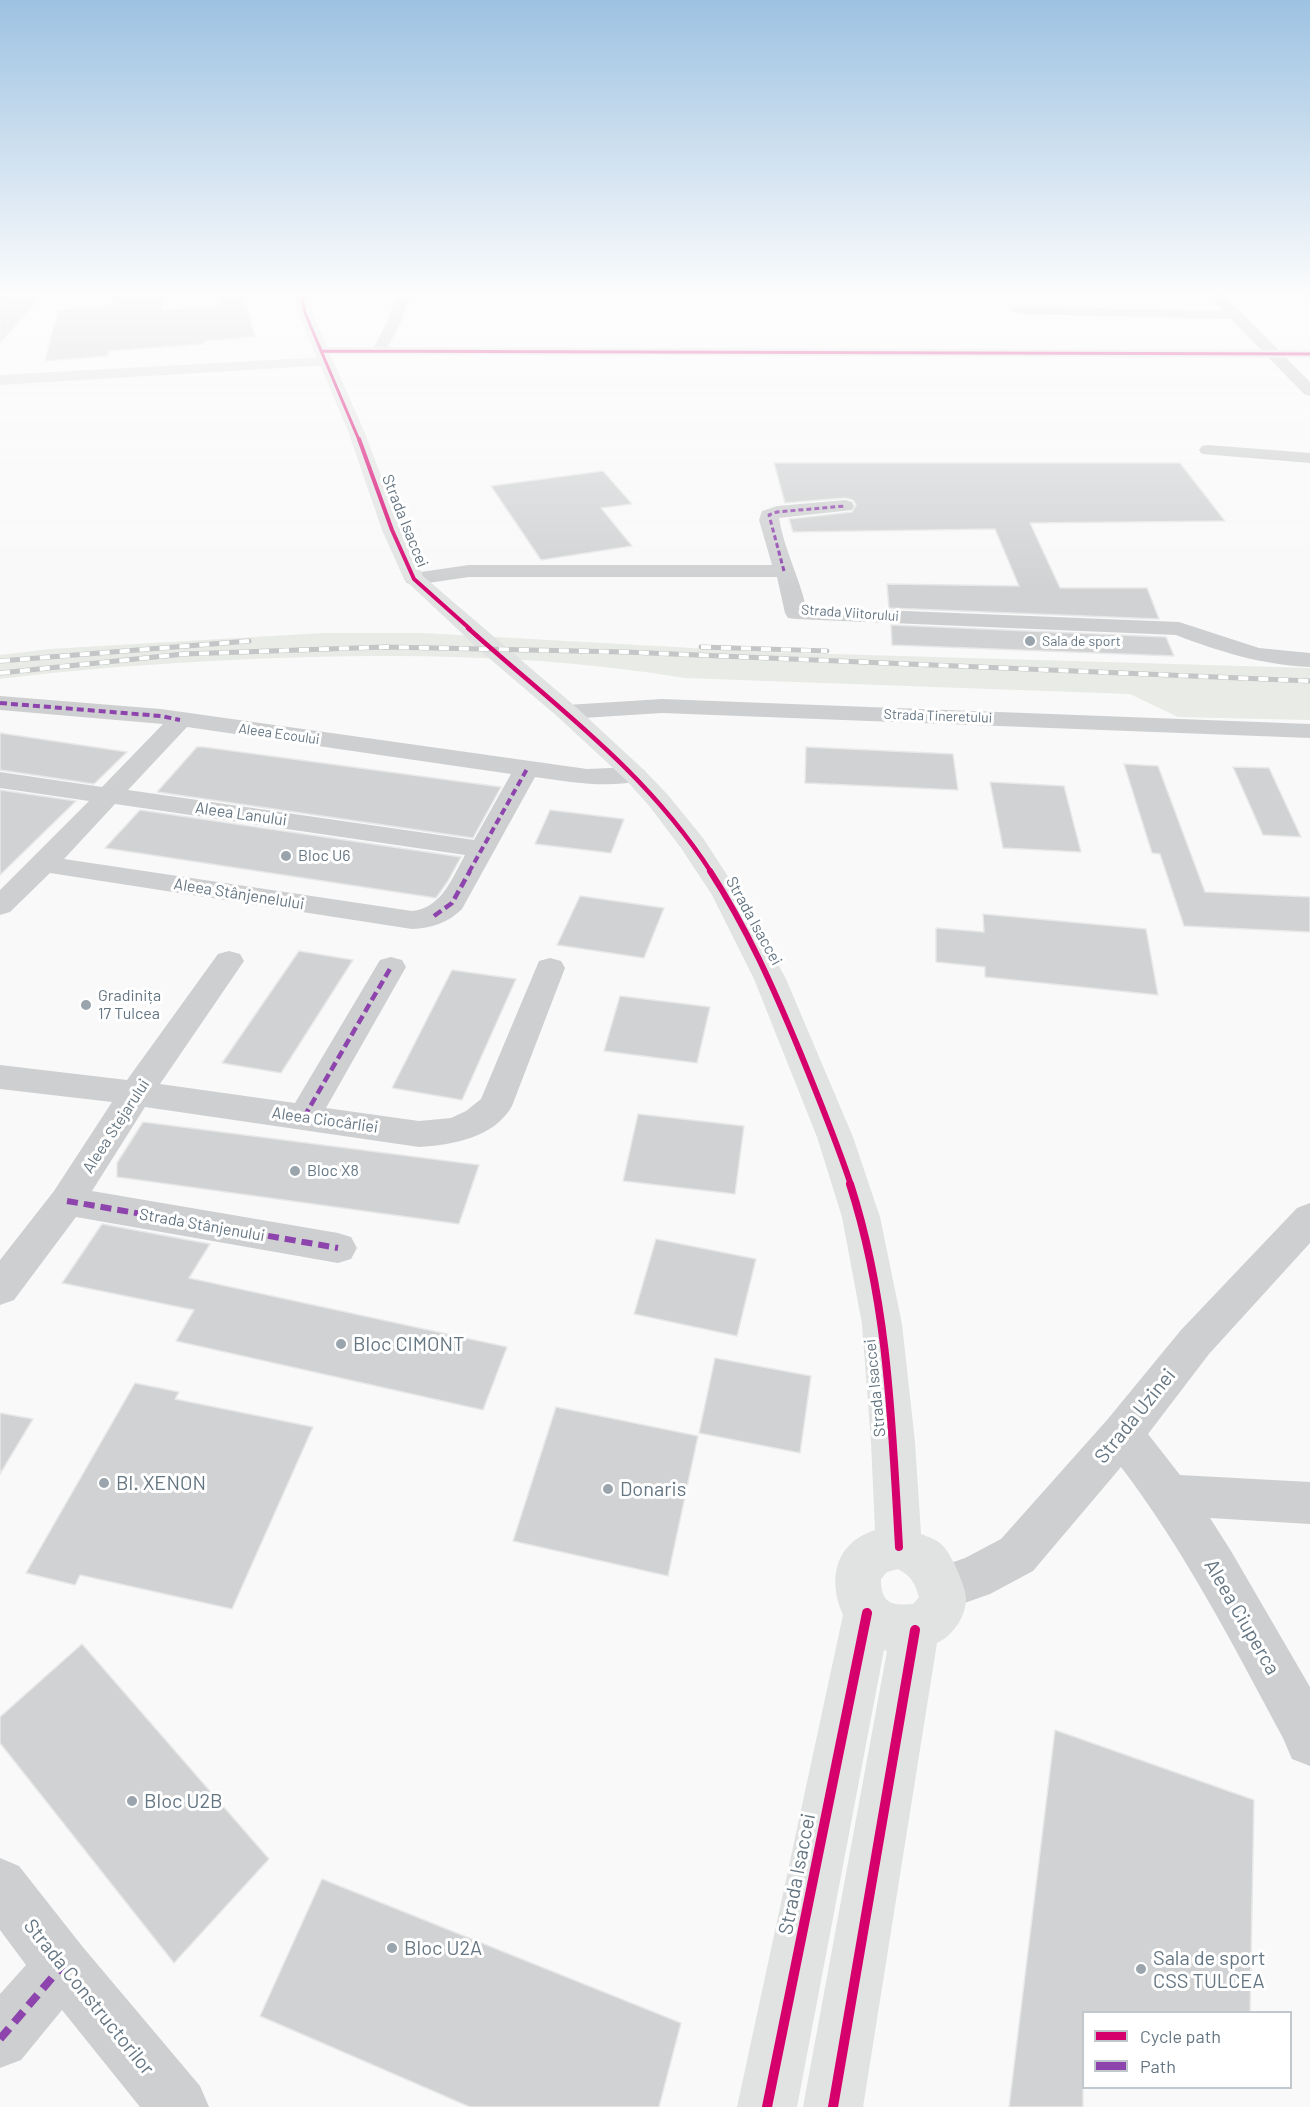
<!DOCTYPE html>
<meta charset="utf-8">
<style>
body{margin:0}
#map{position:relative;width:1310px;height:2107px;overflow:hidden;background:#f9f9f9;font-family:Barlow,sans-serif}
canvas{display:block}
.legend{position:absolute;left:1082px;top:2011px;width:210px;height:78px;box-sizing:border-box;background:#fff;border:2px solid #c1c8cd;margin:0;padding:8px 10px;list-style:none;font-size:18px;color:#657683}
.legend li{display:flex;align-items:center;gap:12px;height:30px}
.legend b{width:30px;border:2px solid #c1c8cd}
</style>
<div id="map">
<canvas width="1310" height="2107"></canvas>
<ul class="legend">
<li><b style="height:8px;background:#d6006c"></b>Cycle path</li>
<li><b style="height:8px;background:#8e44ad"></b>Path</li>
</ul>
</div>
<script>
const context = document.querySelector('canvas').getContext('2d');
context.lineJoin = 'round';
function fillPath(path, color) {
  context.fillStyle = color;
  context.fill(path, 'evenodd');
}
function trace(path, color, width, dash) {
  context.strokeStyle = color;
  context.lineWidth = width;
  context.lineCap = dash ? 'butt' : 'round';
  context.setLineDash(dash || []);
  context.stroke(path);
}
function write(font, color, halo, rows, align = 'center') {
  context.font = font + ' Barlow,sans-serif';
  context.lineWidth = 6;
  context.setLineDash([]);
  context.textBaseline = 'middle';
  context.strokeStyle = halo;
  context.fillStyle = color;
  for (const [text, x, y, turn = 0] of rows) {
    context.save();
    context.translate(x, y);
    context.rotate((+turn || 0) * Math.PI / 180);
    context.textAlign = isNaN(turn) ? turn : align;
    if (halo) context.strokeText(text, 0, 0);
    context.fillText(text, 0, 0);
    context.restore();
  }
}
const green = new Path2D(`
 M323 633H422L764 652 1310 668V720L1178 717 1130 694 684 678C534 653 382 653 231 660 154 664 76 669 0 679V655L50 649Z`);
const building = new Path2D(`
 M137 293H164L162 310 222 306 219 293H243L255 337 204 341V344L109 351 108 356 45 361 58 310 113 306 114 294Z
 M44 294 0 343V295Z
 M774 463H1180L1225 521 1030 523 1060 588H1147L1159 619 889 608 887 584 1019 586 995 529 793 532 789 519 852 512 856 505 853 500 845 498 785 503Z
 M603 471 632 504 601 508 632 546 541 560 491 486Z
 M891 625 1166 637 1174 656 892 645Z
 M0 733 127 752 94 784 0 770Z
 M197 747H203L501 787 473 838 157 792Z
 M806 747 953 754 958 790 805 783Z
 M1124 764 1158 766 1205 892 1310 897V932L1184 926 1160 854 1152 853Z
 M1233 767 1269 768 1301 837 1263 835Z
 M990 782 1064 786 1081 852 1003 848Z
 M0 790 76 801 0 875Z
 M140 810 461 857 448 881 436 898 105 848Z
 M550 810 624 819 611 853 535 844Z
 M580 896 664 908 644 958 557 945Z
 M983 914 1146 929 1158 995 985 977V967L936 962V928L984 932Z
 M299 951 353 960 281 1073 222 1063Z
 M452 970 516 979 462 1100 392 1088Z
 M620 996 710 1007 697 1063 604 1051Z
 M638 1114 744 1126 735 1194 623 1181Z
 M143 1122 479 1165 459 1224 117 1177V1163Z
 M102 1224 210 1244 189 1278 507 1347 483 1410 176 1341 194 1310 62 1283Z
 M656 1239 756 1259 737 1336 634 1314Z
 M715 1358 811 1376 800 1453 699 1433Z
 M135 1383 179 1392 175 1399 313 1427 232 1609 80 1575 75 1585 26 1573Z
 M556 1407 698 1436 668 1576 513 1541Z
 M0 1413 33 1419 0 1474Z
 M82 1644 269 1859 174 1963 0 1743V1717Z
 M1055 1730 1254 1800 1250 2013H1083V2107H1009Z
 M322 1879 681 2023 659 2107H470L260 2016Z`);
const street = new Path2D(`
 M397 293H411L401 322 384 354H374L372 351 387 322Z
 M1220 295 1225 296 1310 382V396L1304 394 1231 319 1016 314 1009 310 1016 306 1223 311 1213 299Z
 M1208 445 1310 453V463L1202 454 1199 450 1202 446Z
 M845 500 852 502 854 506 852 510 779 518C784 549 799 576 806 607L1179 622 1259 648 1310 653V667C1263 665 1220 652 1176 635L796 619 788 618 785 613 777 577H469L414 585 407 583 404 579 407 575 414 573 469 565H772L759 520 762 511 777 506Z
 M0 696 161 709 587 769 635 767 644 770 648 775 644 780C608 789 571 782 535 777L462 909C448 923 431 928 412 929L50 873 10 912 0 915V890L89 801 0 788V772L102 787 163 724 0 710ZM187 727 511 774 474 840 128 790ZM115 804 465 855C452 878 442 908 412 911L64 859Z
 M662 699 1310 724V738L662 713 567 719 558 717 555 712 558 707 567 705Z
 M229 951 240 954 244 961 160 1084 295 1103 380 960 391 957 402 960 406 967 326 1108 419 1121 451 1118 466 1111 481 1099 539 961 550 958 561 961 565 968 512 1106C494 1138 452 1145 419 1147L145 1107 92 1191 338 1233 351 1237 357 1248 351 1259 338 1263 76 1217 14 1300 0 1305V1260L54 1191 112 1102 0 1089V1065L127 1080 218 954Z
 M1310 1203V1243L1209 1354 1148 1434 1180 1475 1310 1482V1524L1210 1518 1231 1551 1310 1687V1766L1292 1759 1283 1738C1233 1645 1185 1551 1121 1467L1033 1571 990 1594 942 1611 925 1604 919 1588 925 1572 965 1558 1001 1539 1107 1420 1181 1330 1297 1208Z
 M0 1858 19 1866 82 1946 200 2086 209 2107H140L62 2010 21 2060 0 2068V1994L26 1965 0 1930Z`);
const secondary = new Path2D(`
 M321 347 1310 350V358L316 354 314 351Z
 M325 357 330 359 333 362 330 365 0 385V375Z`);
const primary = new Path2D(`
 M294 293H308L312 313 364 431 402 530 423 576 576 707 644 770 668 795 703 838 740 895 786 979 853 1137 880 1217 902 1324 915 1442 921 1534C928 1537 937 1539 942 1545 951 1553 965 1585 966 1597 967 1615 953 1636 937 1643L863 2107H803L887 1651 884 1650 797 2107H737L843 1615C827 1579 835 1543 875 1530L871 1442 862 1324 842 1217 817 1137 754 979 712 895 681 848 650 807 626 780 558 717 483 653 404 579 382 530 348 431 298 313ZM898 1569C911 1576 915 1583 919 1597L913 1604C891 1606 881 1603 881 1579L887 1572Z`);
const rail = new Path2D(`
 M701 647 827 651
 M0 661 249 641
 M0 673 184 654 385 647 626 652 1310 681`);
const quietFar4 = new Path2D(`
 M784 571 769 515 777 512 845 506`);
const quietFar3 = new Path2D(`
 M0 703 161 716 180 720
 M469 872 527 769`);
const quietFar2 = new Path2D(`
 M434 916 452 903 470 871
 M304 1117 391 967`);
const quietFar1 = new Path2D(`
 M67 1201 338 1248`);
const quiet = new Path2D(`
 M0 2039 62 1966`);
const cyclewayFar5 = new Path2D(`
 M301 293 305 313 359 440
 M321 351 1310 354`);
const cyclewayFar4 = new Path2D(`
 M359 439 392 530 414 579 470 629`);
const cyclewayFar3 = new Path2D(`
 M468 628C556 707 646 771 711 872`);
const cyclewayFar2 = new Path2D(`
 M710 871C747 928 774 989 800 1052 818 1096 836 1140 851 1185`);
const cyclewayFar1 = new Path2D(`
 M850 1184C888 1301 892 1425 899 1547`);
const cycleway = new Path2D(`
 M767 2107 867 1613
 M833 2107 915 1630`);
const markers = [
 [1030,641,6,"#99a4ac"],
 [286,856,6,"#99a4ac"],
 [86,1005,6,"#99a4ac"],
 [295,1171,6,"#99a4ac"],
 [341,1344,6,"#99a4ac"],
 [104,1483,6,"#99a4ac"],
 [608,1489,6,"#99a4ac"],
 [132,1801,6,"#99a4ac"],
 [392,1948,6,"#99a4ac"],
 [1141,1969,6,"#99a4ac"]
];
const farStreetnames = [
 ["Strada Viitorului",850,613,4],
 ["Strada Tineretului",938,716,2],
 ["Aleea Ecoului",279,734,8]
];
const farPoinames = [
 ["Sala de sport",1042,641]
];
const streetNames = [
 ["Strada Isaccei",405,521,68],
 ["Aleea Lanului",241,814,8],
 ["Aleea Stânjenelului",239,894,9],
 ["Strada Isaccei",754,921,61],
 ["Aleea Ciocârliei",325,1120,8],
 ["Aleea Stejarului",116,1126,-57],
 ["Strada Stânjenului",202,1225,10],
 ["Strada Isaccei",875,1388,-96]
];
const poiNames = [
 ["Bloc U6",298,856],
 ["Gradinița",98,996],
 ["17 Tulcea",98,1014],
 ["Bloc X8",307,1171]
];
const nearPoinames = [
 ["Bloc CIMONT",353,1344],
 ["Bl. XENON",116,1483],
 ["Donaris",620,1489],
 ["Bloc U2B",144,1801],
 ["Bloc U2A",404,1948],
 ["Sala de sport",1153,1958],
 ["CSS TULCEA",1153,1981]
];
const nearStreetnames = [
 ["Strada Uzinei",1135,1416,-51],
 ["Aleea Ciuperca",1242,1617,60],
 ["Strada Isaccei",797,1874,-79],
 ["Strada Constructorilor",89,1997,51]
];
fillPath(green, '#e8ebe6');
fillPath(building, '#d0d2d3');
trace(building, '#e8e8e8', 1.5);
fillPath(street, '#cecfd0');
fillPath(secondary, '#e1e2e2');
fillPath(primary, '#e1e2e2');
trace(rail, '#c3c5c6', 5);
trace(rail, '#fff', 4, [10]);
trace(quietFar4, '#8e44ad', 3, [5, 3]);
trace(quietFar3, '#8e44ad', 4, [7, 4]);
trace(quietFar2, '#8e44ad', 4.5, [9, 4.5]);
trace(quietFar1, '#8e44ad', 6, [11, 6]);
trace(quiet, '#8e44ad', 8, [14, 8]);
trace(cyclewayFar5, '#d6006c', 3);
trace(cyclewayFar4, '#d6006c', 4);
trace(cyclewayFar3, '#d6006c', 4.5);
trace(cyclewayFar2, '#d6006c', 6);
trace(cyclewayFar1, '#d6006c', 8);
trace(cycleway, '#d6006c', 10);
const sky = context.createLinearGradient(0, 0, 0, 588);
sky.addColorStop(0, '#9dc2e2');
sky.addColorStop(0.5, '#fcfcfc');
sky.addColorStop(1, '#fcfcfc00');
context.fillStyle = sky;
context.fillRect(0, 0, 1310, 588);
for (const [x, y, r, color] of markers) {
  const dot = new Path2D();
  dot.arc(x, y, r, 0, 2 * Math.PI);
  context.fillStyle = color;
  context.fill(dot);
  trace(dot, '#fff', 2);
}
write('14px', '#657683', '#fff', farStreetnames);
write('14px', '#657683', '#fff', farPoinames, 'left');
write('16px', '#657683', '#fff', streetNames);
write('16px', '#657683', '#fff', poiNames, 'left');
write('20px', '#657683', '#fff', nearPoinames, 'left');
write('20px', '#657683', '#fff', nearStreetnames);
</script>
